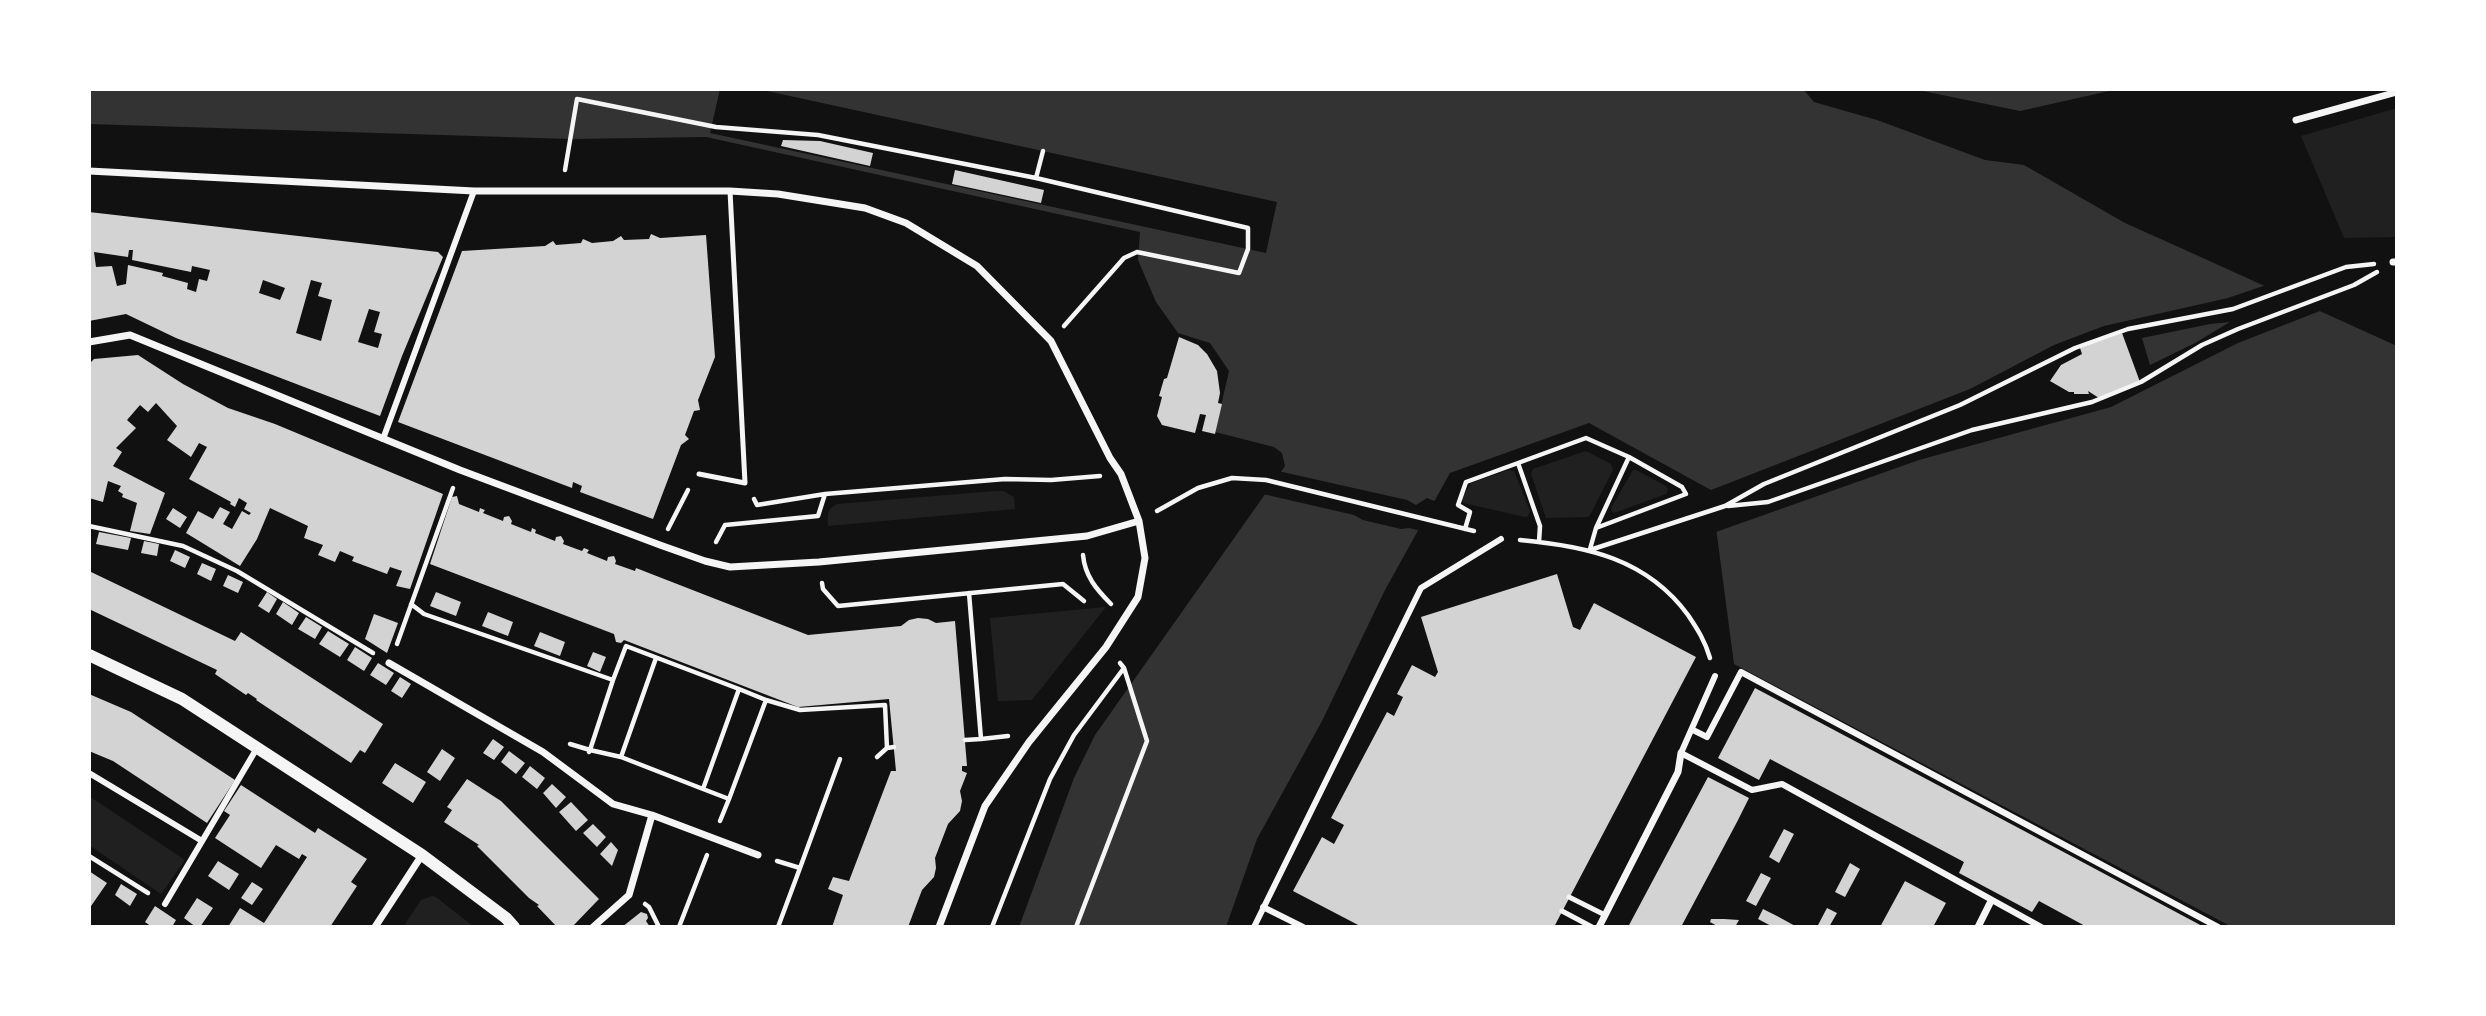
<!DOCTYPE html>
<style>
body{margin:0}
#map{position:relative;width:2486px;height:1016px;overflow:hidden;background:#111;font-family:"Roboto Serif",serif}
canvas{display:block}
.frame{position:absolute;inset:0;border:91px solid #fff;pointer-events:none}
</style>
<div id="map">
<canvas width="2486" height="1016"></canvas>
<div class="frame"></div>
</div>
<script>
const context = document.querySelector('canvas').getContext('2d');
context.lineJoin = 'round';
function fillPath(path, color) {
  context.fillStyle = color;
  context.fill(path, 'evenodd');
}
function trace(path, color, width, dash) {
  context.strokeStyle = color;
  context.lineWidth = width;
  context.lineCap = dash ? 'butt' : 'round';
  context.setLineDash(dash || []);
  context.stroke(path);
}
const green = new Path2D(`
 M2397 108V237L2344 238 2301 136Z
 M1586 451 1611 464 1613 470 1590 515 1588 517 1546 518 1531 474 1533 469Z
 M1509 470 1514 471 1530 511 1528 516 1525 517 1463 503 1462 499 1471 483Z
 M1633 470H1636L1666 486 1668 489 1666 494 1614 513 1611 510 1612 506Z
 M995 491H1003L1014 497 1015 509 828 526C827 515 827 509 837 504Z
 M1106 607 1032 700 998 701 990 618Z
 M89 796 185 860 161 894 89 845Z
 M432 896 436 897 474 927H403L421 900Z`);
const water = new Path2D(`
 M89 89H1803L1814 102 1877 120 1985 160 2024 165 2125 223 2183 249 2397 346V927H2232L1734 664 1711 490 1589 423 1450 473 1385 590 1322 721 1257 839 1226 927H1019L1074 778 1095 735 1285 466 1282 453 1274 447 1215 432 1229 371 1210 343 1178 333 1156 302 1138 260 1140 232 706 137 570 139 89 124Z
 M1913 89H2118L2020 111Z`);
const pier = new Path2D(`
 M720 89H758L1277 202 1266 253 710 133Z
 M2269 284 2325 309 2238 343 2111 407 1919 460 1713 533 1706 492 1970 389 2054 345 2104 326 2228 298ZM2230 322 2195 343 2150 365 2142 338 2210 324Z
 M1278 471 1407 500 1416 505 1427 498 1437 502 1421 531 1409 528 1401 529 1363 520 1354 515 1263 494Z`);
const building = new Path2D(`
 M783 140 820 141 873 153 870 166 781 146Z
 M955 170 1044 190 1041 203 952 184Z
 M89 212 438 252 443 257 402 356 380 416 176 338 126 314 89 321ZM129 250H133L132 260 191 272 192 266 210 270 207 281 199 279 196 292 187 289 188 283 162 276 163 273 128 265 126 284 117 286 112 266 96 267 94 252 128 257ZM263 280 285 288 280 300 259 293ZM311 280 322 283 318 296 332 300 321 341 296 333ZM369 309 380 312 374 332 382 334 378 348 358 342Z
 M651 234 660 238 706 235 715 357 698 400 700 410 694 411 685 435 689 439 681 445 653 519 580 492 582 486 573 482 572 488 398 422 462 251 545 246 553 241 556 245 581 243 583 239 592 243 613 241 621 236 624 240 649 239Z
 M2122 333 2140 382 2099 398 2088 391 2089 394H2074V392H2069L2050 381 2061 365 2082 354 2080 348Z
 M1179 337 1198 345 1207 354 1217 371 1220 393 1218 403 1222 404 1215 434 1202 431 1206 415 1200 414 1195 433 1162 425 1157 416 1162 397 1159 396 1164 379 1167 378Z
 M138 355 183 384 228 408 275 424 443 494 410 589 396 586 402 571 390 567 387 574 352 561 354 557 340 551 335 562 318 555 323 545 304 538 308 526 270 508 257 539 240 566 186 533 198 511 213 519 220 507 230 512 223 524 232 529 242 511 249 515 251 513 244 509 247 503 239 498 235 507 230 504 231 502 189 479 207 447 199 443 191 457 167 440 177 426 156 403 148 412 140 405 127 420 136 428 116 448 122 452 113 466 165 493 150 534 130 531 137 503 122 497 123 494 118 491 121 486 108 481 103 502 89 498V364L94 359Z
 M457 496 459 504 479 512 480 508 482 509 485 510 483 513 503 521 504 517 509 516 512 521 511 524 531 532 532 528 536 530 535 533 555 541 556 537 561 536 564 541 563 544 582 551 584 548 589 550 587 553 607 561 608 557 614 556 616 561 615 564 635 571 636 568 808 635 901 626 909 620 918 618 928 619 936 623 955 621 967 766H962V771L967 773 960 791 962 801 960 811 948 824 935 858 936 868 934 877 922 890 908 927H832L843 895 828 889 833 877 849 881 891 771H896L889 699 798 707 624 640 621 643 616 642 614 634 430 564 452 497Z
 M173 508 187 517 180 528 166 519Z
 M99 532 131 538 128 550 96 544Z
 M144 541 159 544 157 556 141 553Z
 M175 550 190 557 185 568 170 561Z
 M202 563 216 569 211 581 197 574Z
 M89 571 235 641 241 632 383 724 365 753 360 750 351 763 256 700 257 699 248 693 246 695 215 674 217 670 89 609Z
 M1557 574 1573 627 1580 630 1594 603 1696 657 1554 927H1362L1293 891 1322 837 1334 844 1344 825 1331 818 1387 712 1394 716 1403 697 1397 694 1412 665 1435 677 1438 672 1421 617Z
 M228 575 243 582 238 593 223 586Z
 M267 592 277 599 269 613 258 606Z
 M436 592 461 602 456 616 430 606Z
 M283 602 299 613 292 625 276 614Z
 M488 612 513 622 508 636 482 626Z
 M374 614 398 623 387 653 365 639Z
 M306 617 322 627 315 639 298 629Z
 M328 631 349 644 340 657 319 644Z
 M540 632 565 642 560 656 534 646Z
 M355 647 372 658 364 671 347 660Z
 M593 652 606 657 600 672 587 666Z
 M378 663 394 673 386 685 370 675Z
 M400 677 411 684 402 698 391 691Z
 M1755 688 2028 833 2204 927H2087L2039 901 2032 912 1959 873 1964 862 1770 759 1759 780 1718 758Z
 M89 694 131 712 235 780 207 823 113 761 89 751Z
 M493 739 504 747 494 760 483 753Z
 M442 749 455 758 440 781 427 772Z
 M509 751 525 763 516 774 501 762Z
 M395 763 426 782 413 803 382 783Z
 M530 766 545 778 537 789 522 777Z
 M1708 777 1749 798 1737 822 1681 927H1628Z
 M467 779 501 801 599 899 572 927H557L537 906 539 905 529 898 477 846 479 845 444 822 452 810 447 807Z
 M552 784 566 797 556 808 543 793Z
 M241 785 315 833 318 828 367 859 351 882 357 886 330 927H228L240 908 264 923 307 857 302 854 299 859 276 845 261 868 215 838 230 815 224 811Z
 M571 802 588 820 576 831 559 812Z
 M593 824 606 837 597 847 583 833Z
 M1784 829 1794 834 1779 863 1769 857Z
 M611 842 618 850 612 866 600 854Z
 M218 861 239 874 229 890 208 876Z
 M1850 863 1860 869 1845 897 1835 892Z
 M89 871 107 883 89 909Z
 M1761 873 1771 878 1756 906 1746 901Z
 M1905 881 1946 903 1933 927H1880Z
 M252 882 263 889 252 905 241 898Z
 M121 884 137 894 130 906 115 895Z
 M197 898 213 908 200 927H196L184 918Z
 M155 906 176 920 172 927H152L145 922Z
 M1827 908 1837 913 1829 927H1817Z
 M1763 909 1777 916 1797 927H1773L1758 919Z
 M641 912 647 914 648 918 646 921 650 927H622Z
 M1711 919H1724L1739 920 1735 927H1719L1710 922Z`);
const path = new Path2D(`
 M565 170 577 99 716 127 818 135 1036 178 1248 228V249L1239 273 1137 252 1124 258 1064 326
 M1036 178 1043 151
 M754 499 757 505 825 494 1005 479 1051 480 1100 476
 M1728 506 1768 502 1972 430 2092 402 2141 382 2202 345 2238 329 2354 285 2377 272
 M1157 511 1198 488 1232 478 1266 480 1474 531
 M89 526 183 546 237 571 373 653
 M668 529 688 490
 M1465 529 1470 512 1458 505 1466 482 1518 463
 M1520 540C1587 546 1647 559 1688 615 1698 630 1705 641 1710 658
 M716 542 725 525 818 516 825 494
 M1539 542 1540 526 1518 463 1586 438 1629 457 1682 487 1686 494 1596 528 1629 457
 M1590 549 1596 528
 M1590 550 1725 506 1764 484 1960 405 2075 348 2128 329 2233 309 2346 267 2374 264
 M1083 555C1085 576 1096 589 1111 604
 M822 583 823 589 838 606 1063 584 1084 601
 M969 593 981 739 1008 736
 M411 604 424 614 613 680 626 646 739 689 703 789 621 757 656 658
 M397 644 453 488
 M613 680 590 750 621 757
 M766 700 800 710 885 705 887 748
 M965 740 981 739
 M570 744 590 750 589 752
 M877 757 887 748 894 747
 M703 789 729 799 766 700 739 689
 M720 821 729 799
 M89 856 148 893
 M777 861 800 868 778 927
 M800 868 840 759
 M645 904 649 907 659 927
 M679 927 707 855
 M992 927 1050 779 1074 735 1124 668 1120 663
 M1076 927 1147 741 1124 668`);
const service = new Path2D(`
 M699 474 745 483 730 191
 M1569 897 1605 915
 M1562 911 1592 927`);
const pedestrian = new Path2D(`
 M383 439 474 191
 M1715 676 1681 753 1752 790 1782 784 2041 927
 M1693 730 1707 737 1741 672 2218 927
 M89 773 202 841
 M165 904 257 748
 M1263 907 1303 927
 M1254 927 1421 588 1501 539`);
const minor = new Path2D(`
 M2296 120 2397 92
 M89 171 474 191H730L778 194 865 208 906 223 977 266 1051 341 1110 458 1121 474 1139 521 1145 558 1138 597 1106 647 1029 742 985 806 939 927
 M2393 262H2397
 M89 342 130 335 460 470 660 545 705 561 730 567 819 562 1087 536 1139 521
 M389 663 543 752 613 804 652 815 758 855
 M375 927 422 855
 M593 927 629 895 652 815
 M1599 927 1678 772 1681 753
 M1978 927 1991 901`);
const tertiary = new Path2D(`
 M89 655 182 699 422 855 506 918 514 927`);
fillPath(green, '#202020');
fillPath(water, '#333');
fillPath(pier, '#111');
fillPath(building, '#d3d3d3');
trace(path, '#f5f5f5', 4.5);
trace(service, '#f5f5f5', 5);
trace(pedestrian, '#f5f5f5', 6);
trace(minor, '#f5f5f5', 7);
trace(tertiary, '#f5f5f5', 12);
</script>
